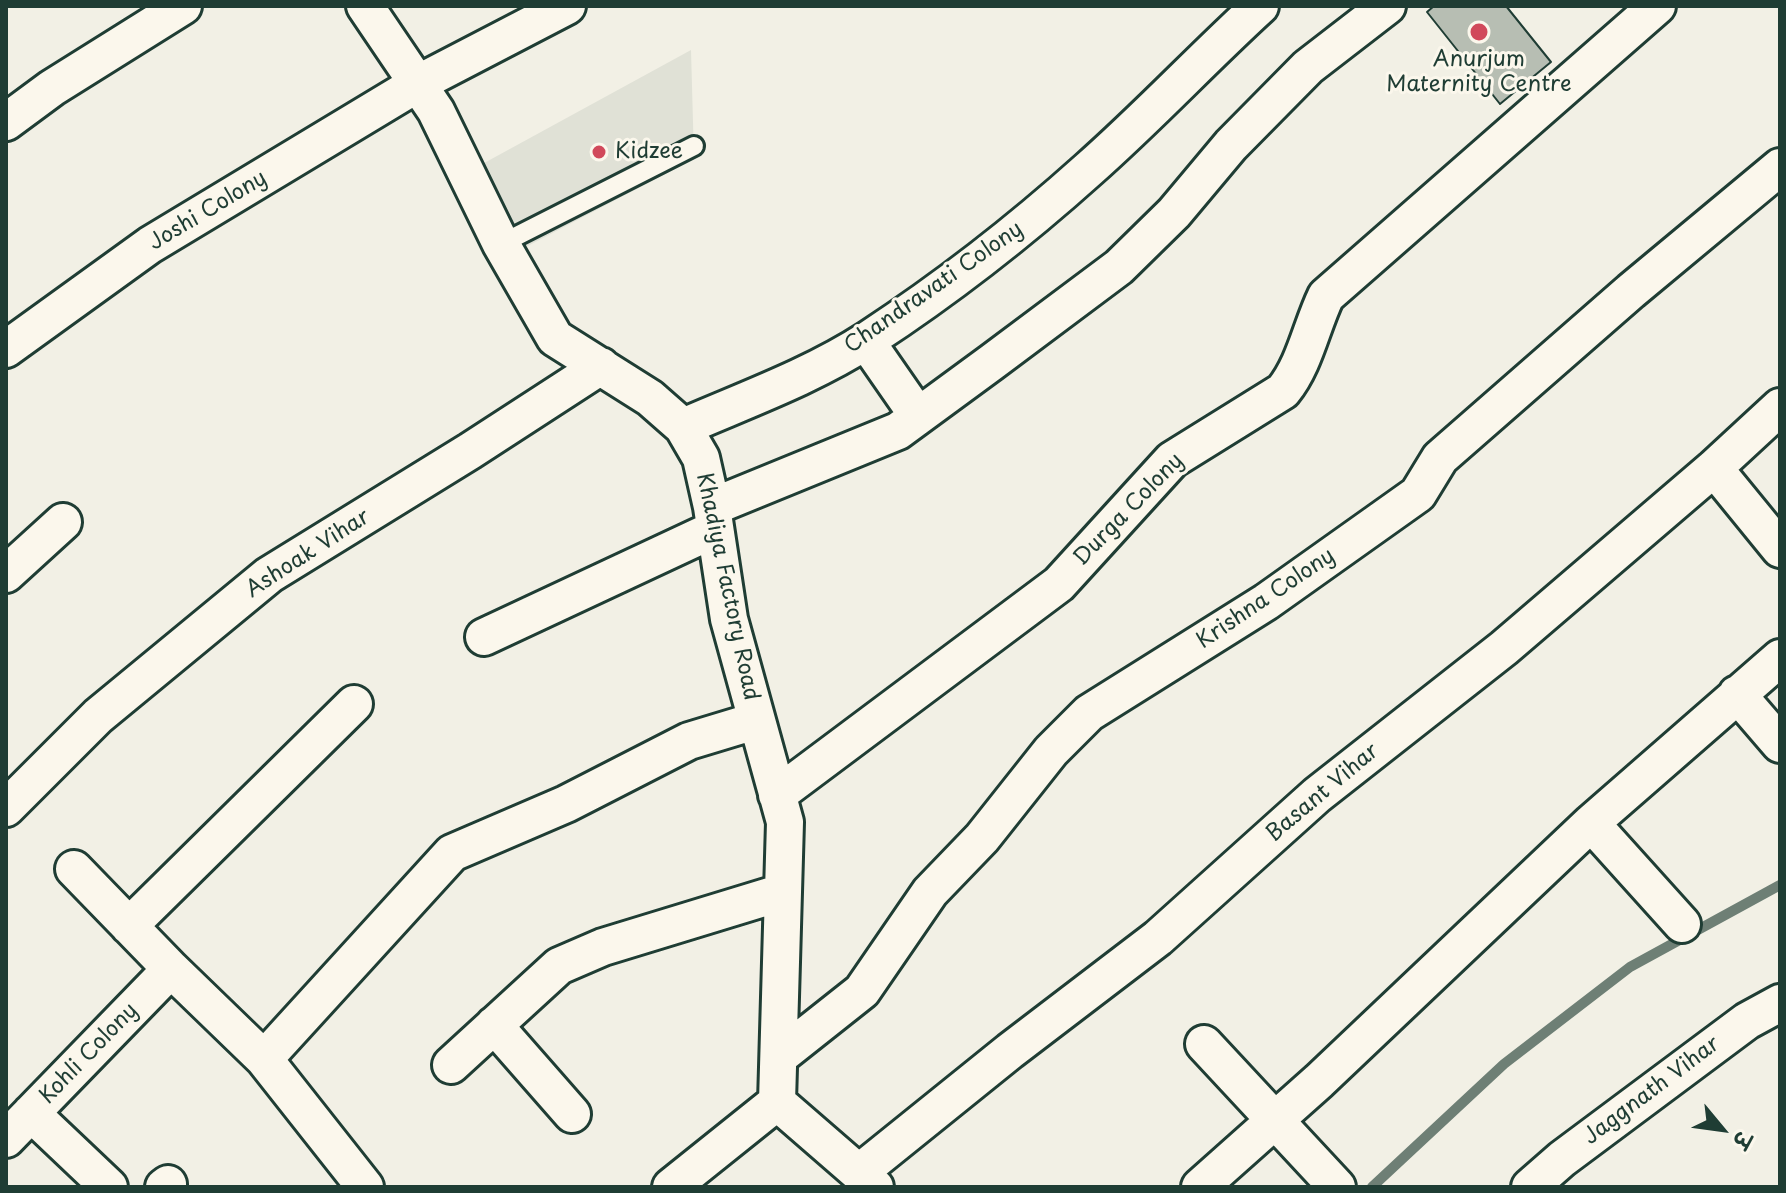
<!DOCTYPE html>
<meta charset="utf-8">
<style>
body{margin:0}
#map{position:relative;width:1786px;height:1193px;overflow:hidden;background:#f2f0e5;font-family:"Playpen Sans","Playpen Sans Deva",sans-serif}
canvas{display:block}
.frame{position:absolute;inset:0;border:8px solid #1f3d34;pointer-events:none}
.north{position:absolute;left:1682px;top:1089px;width:80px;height:80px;-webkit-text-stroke:6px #fbf7ec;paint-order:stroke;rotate:119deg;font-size:22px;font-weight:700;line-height:32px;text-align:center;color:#1f3d34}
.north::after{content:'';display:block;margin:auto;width:28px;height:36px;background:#1f3d34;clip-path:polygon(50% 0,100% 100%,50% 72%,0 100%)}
</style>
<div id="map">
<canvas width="1786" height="1193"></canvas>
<div class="frame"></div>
<div class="north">उ</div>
</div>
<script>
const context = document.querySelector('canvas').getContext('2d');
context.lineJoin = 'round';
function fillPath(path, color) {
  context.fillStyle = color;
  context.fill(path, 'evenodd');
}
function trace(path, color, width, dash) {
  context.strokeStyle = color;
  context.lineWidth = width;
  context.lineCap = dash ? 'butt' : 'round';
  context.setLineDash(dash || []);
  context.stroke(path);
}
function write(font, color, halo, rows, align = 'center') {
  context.font = font + ' "Playpen Sans",sans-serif';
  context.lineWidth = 6;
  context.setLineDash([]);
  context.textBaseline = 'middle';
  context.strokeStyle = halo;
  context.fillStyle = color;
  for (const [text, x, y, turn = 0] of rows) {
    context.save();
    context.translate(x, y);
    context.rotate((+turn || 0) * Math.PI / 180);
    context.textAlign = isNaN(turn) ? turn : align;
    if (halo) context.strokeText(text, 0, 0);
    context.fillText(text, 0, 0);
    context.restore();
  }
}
const built = new Path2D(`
 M691 50 694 159 518 251 475 168Z`);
const stream = new Path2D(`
 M1372 1187 1504 1064 1630 967 1780 885`);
const building = new Path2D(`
 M1434 6H1506L1551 62 1500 104 1427 12Z`);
const service = new Path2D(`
 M501 244 694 146`);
const minor = new Path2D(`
 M365 6 436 111 501 244 555 338 650 398 683 427 701 458 712 507 729 619 785 822 777 1102 671 1187
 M6 122 52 88 183 6
 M866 341 918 416
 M6 349 150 245 417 84 567 6
 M683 427C745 400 812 376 869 339 947 288 1020 231 1089 169 1148 117 1202 59 1260 6
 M1714 468 1780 549
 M712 507 898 431 992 362 1119 267 1174 213 1231 145 1308 67 1387 6
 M6 574 63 522
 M484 637 715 529
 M1737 694 1780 744
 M777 795 1059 584 1172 460 1283 391C1305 364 1311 327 1326 296L1657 6
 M6 808 98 716 269 575 470 451 601 366
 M1591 823 1682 924
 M74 869 171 969 264 1059 365 1187
 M129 926 354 704
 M494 1025 572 1114
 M1204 1044 1337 1187
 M780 1056 862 991 930 892 982 838 1051 751 1089 713 1266 602 1418 494 1440 458 1631 291 1780 167
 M264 1059 452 853 566 804 689 741 755 721
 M451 1065 559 966 603 947 783 892
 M777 1102 875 1187
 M31 1113 109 1187
 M6 1139 171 969
 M860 1172 1010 1051 1158 938 1317 795 1504 648 1714 468 1780 407
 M164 1187 168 1184
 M1200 1187 1319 1081 1591 823 1780 658
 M1530 1187 1562 1159 1747 1021 1780 1003`);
const markers = [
 [1479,32,10,"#d1495b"],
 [599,152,8,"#d1495b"]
];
const poiNames = [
 ["Anurjum",1479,60],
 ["Maternity Centre",1479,85],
 ["Kidzee",615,152,"left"]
];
const streetNames = [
 ["Joshi Colony",208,211,-31],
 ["Chandravati Colony",934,288,-35],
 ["Durga Colony",1129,510,-46],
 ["Ashoak Vihar",308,554,-33],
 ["Khadiya Factory Road",727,587,78],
 ["Krishna Colony",1266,599,-34],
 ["Basant Vihar",1323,793,-40],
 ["Kohli Colony",89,1054,-46],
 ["Jaggnath Vihar",1652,1091,-37]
];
fillPath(built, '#e0e1d6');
trace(stream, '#6e7f75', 10);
fillPath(building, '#b7beb3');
trace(building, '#1f3d34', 2);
trace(service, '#1f3d34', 24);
trace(minor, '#1f3d34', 42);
trace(service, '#fbf7ec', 18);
trace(minor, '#fbf7ec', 36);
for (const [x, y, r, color] of markers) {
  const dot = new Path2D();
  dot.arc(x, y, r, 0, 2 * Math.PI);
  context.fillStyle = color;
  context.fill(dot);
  trace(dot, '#fbf7ec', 3);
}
write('22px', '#1f3d34', '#fbf7ec', poiNames);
write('22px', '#1f3d34', '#fbf7ec', streetNames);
</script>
